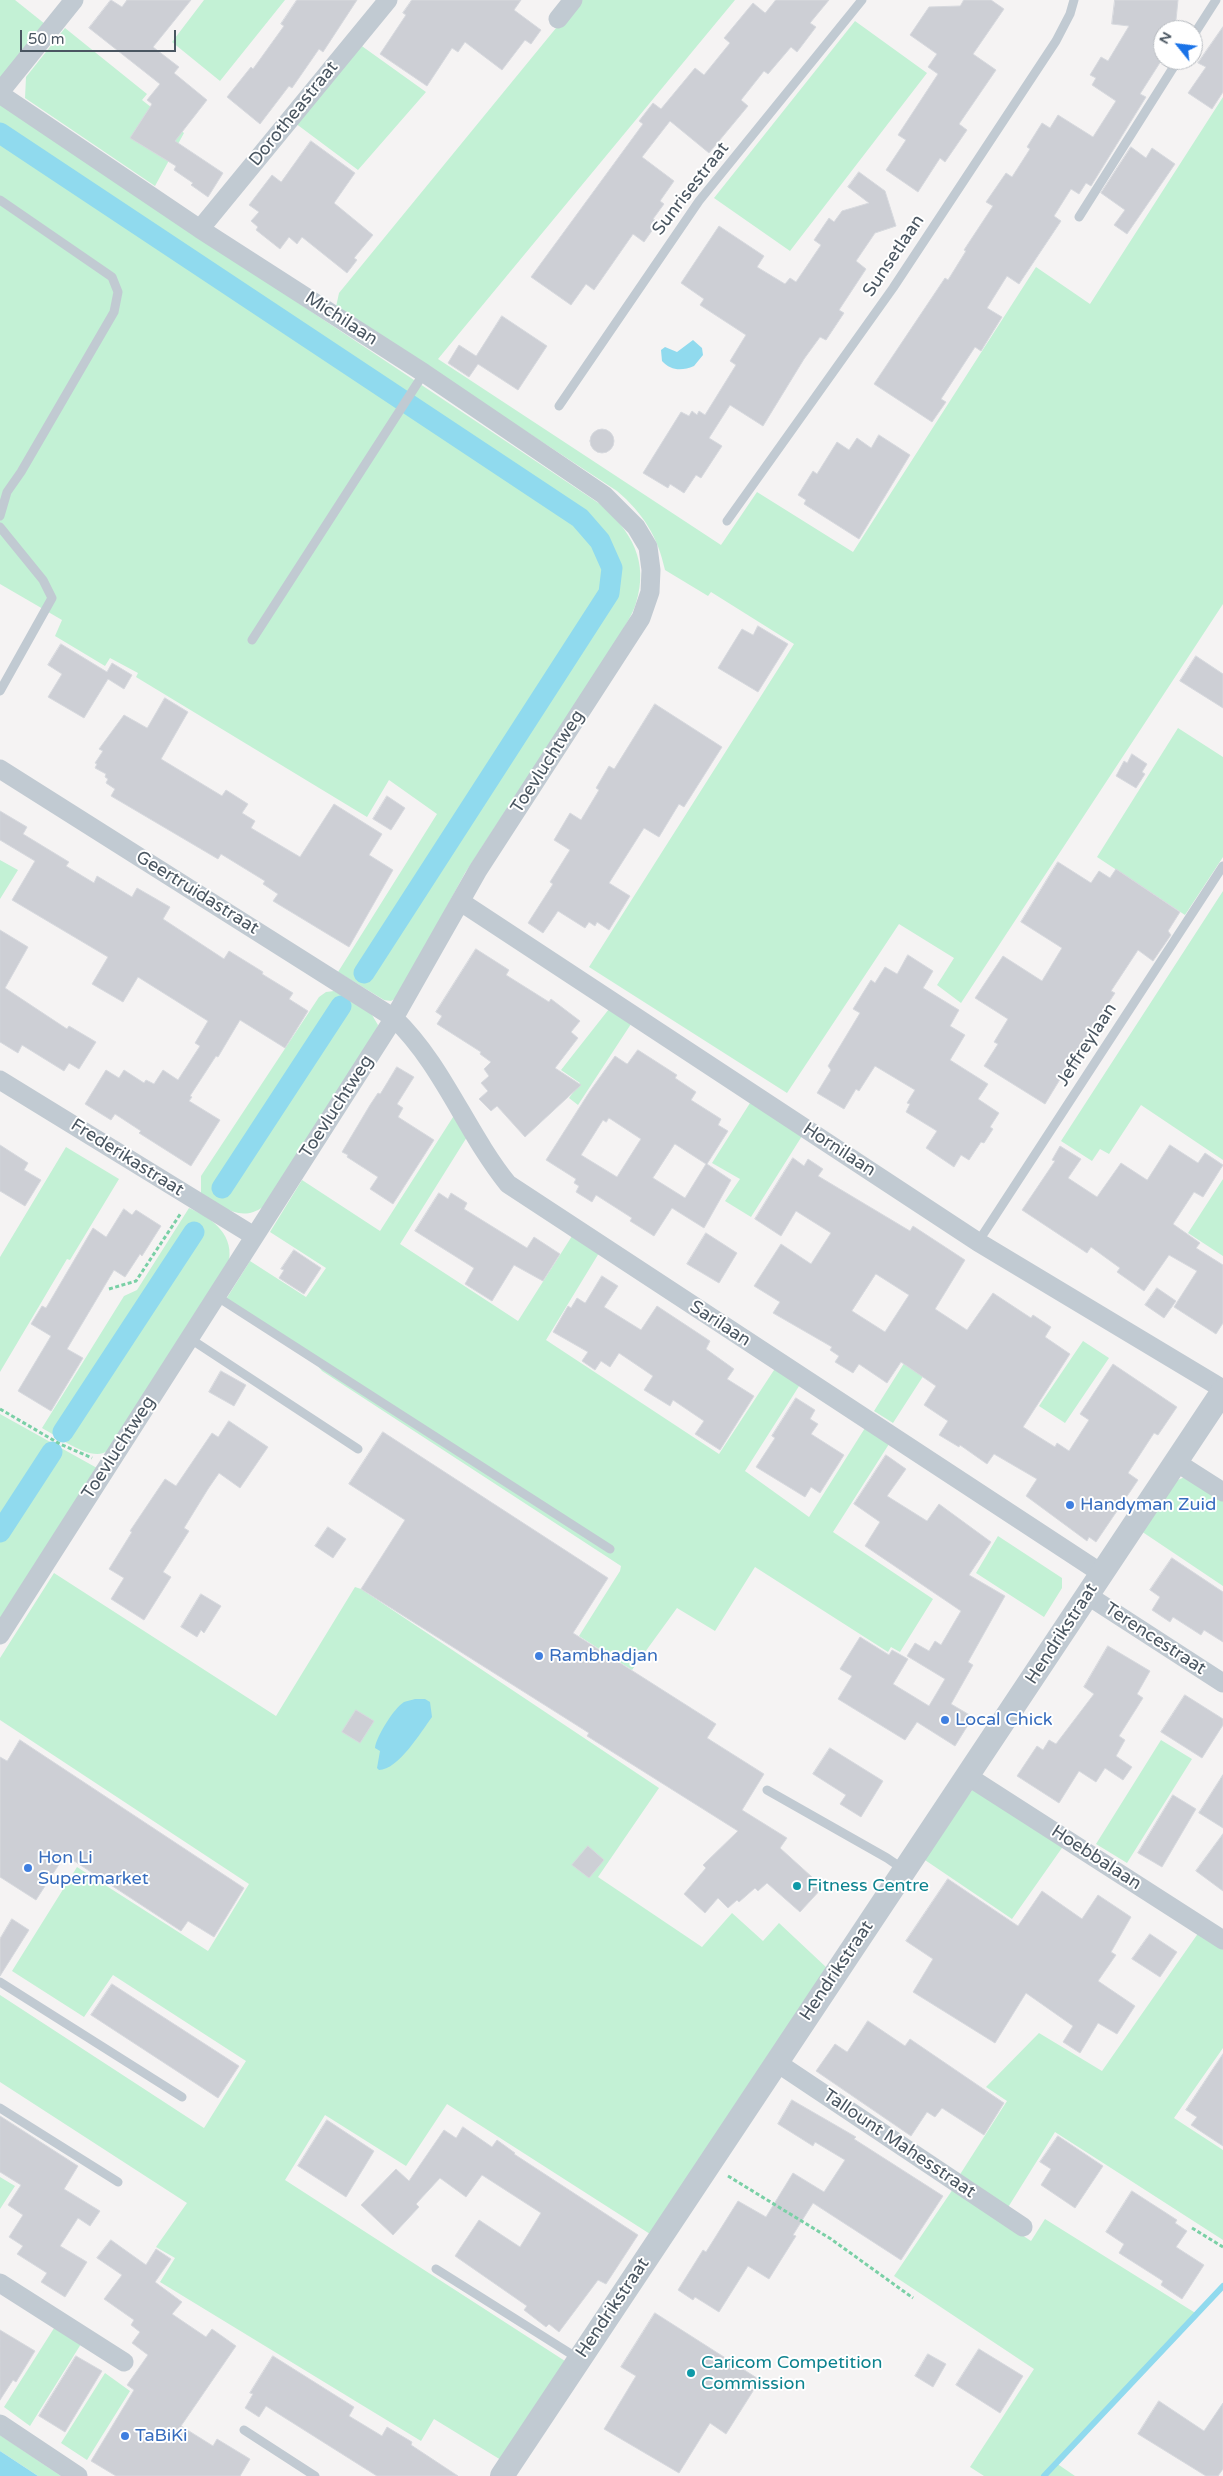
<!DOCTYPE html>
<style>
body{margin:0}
#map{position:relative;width:1223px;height:2476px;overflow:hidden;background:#f5f3f3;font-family:"Varela Round",sans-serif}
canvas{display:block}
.north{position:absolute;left:1153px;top:20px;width:50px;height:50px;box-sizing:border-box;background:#fff;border:1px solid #b7bbc0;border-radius:50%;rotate:299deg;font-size:14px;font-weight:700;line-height:20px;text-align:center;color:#4a5661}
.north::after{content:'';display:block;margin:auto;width:18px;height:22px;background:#1a73e8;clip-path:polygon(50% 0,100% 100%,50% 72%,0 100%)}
.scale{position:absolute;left:20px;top:30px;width:156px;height:22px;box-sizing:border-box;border:2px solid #4a5661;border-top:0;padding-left:6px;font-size:15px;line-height:18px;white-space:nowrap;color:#4a5661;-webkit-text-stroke:4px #fff;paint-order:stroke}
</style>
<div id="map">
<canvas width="1223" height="2476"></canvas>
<div class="north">N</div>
<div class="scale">50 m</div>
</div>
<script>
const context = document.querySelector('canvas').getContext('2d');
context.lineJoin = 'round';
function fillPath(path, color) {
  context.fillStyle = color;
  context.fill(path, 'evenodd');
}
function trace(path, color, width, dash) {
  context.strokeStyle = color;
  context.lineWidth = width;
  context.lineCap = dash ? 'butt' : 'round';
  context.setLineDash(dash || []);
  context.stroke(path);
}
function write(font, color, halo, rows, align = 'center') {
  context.font = font + ' "Varela Round",sans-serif';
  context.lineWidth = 4;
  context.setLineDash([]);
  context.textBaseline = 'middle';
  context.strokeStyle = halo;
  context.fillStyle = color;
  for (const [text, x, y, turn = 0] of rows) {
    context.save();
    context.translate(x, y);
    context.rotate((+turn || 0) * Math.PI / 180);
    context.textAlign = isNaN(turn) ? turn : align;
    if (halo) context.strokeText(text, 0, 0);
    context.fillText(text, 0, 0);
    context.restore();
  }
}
const green = new Path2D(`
 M0 0H15L45 24 0 79Z
 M204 0H285L220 81 172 42Z
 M579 0H735L438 359 721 545 757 492 853 552 1036 267 1090 304 1223 97V604L961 1003 937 985 954 958 899 924 787 1093 589 967 794 644 711 592 708 596 665 570C658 537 643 513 617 491L336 307 339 293Z
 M855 21 927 73 790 251 714 198Z
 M65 28 147 94 142 100 184 133 155 186 25 98 26 77Z
 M359 44 426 92 358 170 295 123Z
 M0 104 600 504C632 531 649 562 636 603 633 614 625 625 620 635L465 873 398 997 391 1001 384 1000 338 972 437 814 389 780 367 817 136 677 138 673 110 658 105 666 55 636 62 620 0 584Z
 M1178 728 1223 757V857L1185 915 1097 857Z
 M0 860 18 870 0 899Z
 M1223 891V1160L1141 1105 1109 1154 1100 1149 1092 1161 1061 1141Z
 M334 991 369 1010 378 1025 376 1032 263 1207C240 1223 221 1206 201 1193V1176L319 997 326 992Z
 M609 1009 631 1024 578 1105 569 1098 580 1083 561 1070Z
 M750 1103 802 1136 751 1217 725 1201 740 1179 712 1163Z
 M455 1114 467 1137 400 1244 518 1321 572 1236 599 1253 546 1340 719 1454 776 1367 801 1383 745 1471 809 1517 865 1428 889 1444 833 1532 933 1599 900 1652 891 1647 888 1652 755 1567 715 1631 677 1608 632 1670 579 1636 620 1571 621 1566 322 1371 317 1365 223 1304 250 1261 306 1297 326 1268 270 1232 302 1180 380 1231Z
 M66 1147 119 1179 70 1260 67 1259 0 1372V1257Z
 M1223 1179V1256L1188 1233Z
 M189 1208C213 1218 236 1236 228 1265L107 1451C92 1463 57 1436 42 1428L124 1296 137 1290Z
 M920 1338 940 1350 893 1423 874 1411Z
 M1083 1341 1109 1358 1065 1423 1039 1406Z
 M0 1414 97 1468 0 1622Z
 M1185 1477 1223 1501V1586L1141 1531 1175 1481Z
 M998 1536 1062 1578V1588L1044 1617 976 1573Z
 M54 1573 276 1716 355 1587 361 1589 659 1788 598 1877 702 1947 732 1913 763 1941 779 1923 827 1968 650 2234 447 2104 406 2166 325 2115 285 2180 565 2361 501 2460 434 2419 421 2441 160 2282 175 2258 156 2247 187 2203 0 2082V1995L204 2128 246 2061 113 1975 84 2017 12 1971 77 1867 208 1951 249 1884 0 1720V1658Z
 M1161 1740 1192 1759 1127 1863 1096 1844Z
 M973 1789 1064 1845 1012 1919 922 1858Z
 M1199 1932 1223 1947V2048L1174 2118 1223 2150V2240L1055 2132 1007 2209 959 2176 1007 2101 986 2087 1039 2033 1102 2071Z
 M0 2177 15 2186 0 2209Z
 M953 2189 1031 2241 1045 2219 1197 2314 1056 2463 1075 2476H984L970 2467 1034 2369 894 2276Z
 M56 2325 81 2344 30 2426 4 2407Z
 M105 2373 130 2391 87 2460 61 2443Z
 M0 2435 61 2476H38L0 2451Z`);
const water = new Path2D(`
 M693 340 702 348 703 355 694 366C682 371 671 371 662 361L661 350 665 347 677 352Z
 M415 1699H425L430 1702 432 1717C421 1732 398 1770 379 1770L377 1768 380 1751 375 1748C376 1737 394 1708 404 1702 407 1701 412 1700 415 1699Z
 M0 2451 38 2476H0Z`);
const stream = new Path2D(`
 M1044 2476 1223 2286`);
const canal = new Path2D(`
 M0 133 580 518 600 541 612 568 609 593 364 973
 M222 1188 341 1006
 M63 1432 194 1232
 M0 1532 52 1452`);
const building = new Path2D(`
 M111 0 122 7 127 0H191L153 47 179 67 174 73 207 100 175 141 223 173 208 197 191 185 193 183 174 170 176 166 130 138 152 104 147 100 160 84 89 28Z
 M297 0H357L323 52 319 49 292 88 289 86 260 124 227 97 251 67 253 69 284 26 281 24Z
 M412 0H521L514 10 541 30 531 44 525 40 502 70 465 42 458 52 452 48 427 86 380 54 406 15 403 13Z
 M776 0H829L810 23 816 27 797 52 791 47 768 74 764 71 741 100 748 106 709 153 670 121 642 157 674 181 660 201 664 204 653 219 658 222 644 242 633 234 594 290 586 284 571 305 531 277 643 124 639 121 653 103 661 109 695 68 704 75 730 43 724 38 753 3 765 13Z
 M964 0H991L1004 9 973 54 996 70 959 124 967 130 945 162 940 158 918 192 886 170 906 140 898 135 938 74 928 67 937 54 910 35 929 7 960 6Z
 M1115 0H1178L1175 30H1163V60H1171L1167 66 1161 61 1140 94 1146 97 1091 186 1086 183 1079 194 1071 189 1054 216 1061 221 1019 284 1007 276 987 308 1002 317 981 351 975 347 941 399 946 402 932 422 874 384 945 278 948 280 966 251 964 250 993 206 986 202 1006 173 1012 177 1030 149 1027 147 1042 123 1050 128 1058 115 1093 137 1116 101 1092 85 1096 78 1090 75 1101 57 1108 61 1129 26 1112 24Z
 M1223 27V92L1212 109 1188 93 1206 67 1198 63Z
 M311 141 355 173 334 203 373 235 354 258 357 260 347 273 302 237 297 244 289 237 280 249 256 230 258 227 251 221 259 212 249 205 272 175 281 182Z
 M1131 147 1146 158 1152 148 1175 164 1127 234 1114 225 1125 210 1101 193Z
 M859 172 885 191 896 226 875 233 856 261 866 269 839 310 844 313 826 340 820 337 804 359 763 426 730 405 709 438 722 446 701 478 696 475 684 493 670 484 668 488 643 473 681 412 689 416 692 411 697 415 699 411 705 415 736 365 730 361 746 335 700 305 704 299 681 283 719 226 764 256 757 267 785 284 790 278 796 282 821 245 814 240 829 218 834 222 842 211 869 203 848 187Z
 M502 316 547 346 518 390 478 364 469 377 448 363 459 345 476 356Z
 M590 441a12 12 0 1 1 24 0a12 12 0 1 1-24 0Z
 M879 435 910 455 859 539 804 504 806 500 798 495 813 471 817 474 837 442 849 450 857 438 871 448Z
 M758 626 788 644 758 692 718 668 742 629 753 635Z
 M61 644 107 672 112 663 132 675 124 689 108 679 84 718 48 697 62 674 48 665Z
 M1196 656 1223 674V708L1180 681Z
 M165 698 188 712 161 759 222 796 226 790 248 804 242 813 255 821 251 828 300 857 334 804 382 834 369 855 393 870 349 947 273 901 278 894 263 884 265 881 221 854 218 859 111 796 115 789 106 783 108 779 105 777 106 774 95 768 97 764 95 763 103 751 99 749 124 715 147 728Z
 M655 704 722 747 684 807 679 804 659 837 644 828 609 883 630 896 609 930 597 922 595 926 589 922 585 928 558 911 543 933 528 923 553 884 550 882 570 850 554 840 570 813 581 820 599 790 596 788 609 766 614 769Z
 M1132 754 1147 764 1142 772 1145 774 1136 788 1116 776 1124 761 1127 763Z
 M387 796 405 808 391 830 373 819Z
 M0 811 27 827 23 834 69 862 66 866 94 883 97 876 132 897 137 888 170 907 163 919 224 959 229 951 263 972 262 974 293 993 289 999 308 1011 285 1048 240 1020 218 1057 216 1056 190 1096 192 1097 189 1101 220 1120 191 1166 139 1133 141 1131 115 1114 111 1120 85 1104 106 1070 119 1078 124 1070 144 1083 146 1080 154 1084 163 1070 178 1080 200 1046 195 1043 208 1021 138 977 123 1002 92 984 108 957 12 900 35 861 0 840Z
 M1058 862 1091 883 1099 871 1110 878 1116 869 1180 912 1168 931 1171 935 1153 961 1138 950 1111 991 1115 993 1084 1040 1090 1044 1077 1067 1070 1063 1045 1104 984 1066 998 1044 994 1042 1008 1019 975 998 1003 956 1042 981 1062 948 1021 922Z
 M0 930 28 947 5 988 67 1029 69 1026 96 1042 79 1069 69 1063 64 1071 22 1045 18 1053 0 1042Z
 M476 949 509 970 506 975 549 1002 551 999 580 1021 571 1032 578 1038 555 1068 581 1085 525 1137 497 1106 491 1111 479 1099 488 1091 481 1083 489 1076 484 1069 491 1062 480 1054 481 1052 437 1024 442 1016 436 1012Z
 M908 955 933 971 923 988 959 1010 950 1026 965 1035 950 1060 988 1084 978 1099 999 1113 990 1127 993 1129 984 1143 981 1142 969 1160 961 1155 954 1167 926 1148 937 1131 906 1112 910 1104 907 1103 915 1090 875 1066 859 1091 856 1089 844 1109 817 1093 831 1070 828 1066 860 1013 853 1009 871 980 875 983 885 967 897 974Z
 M638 1050 677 1075 675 1078 696 1092 691 1100 721 1119 718 1125 728 1131 707 1164 731 1180 704 1228 672 1208 654 1236 630 1221 632 1218 596 1195 592 1202 576 1192 579 1186 574 1183 576 1179 546 1160 590 1091 615 1056 627 1064ZM609 1118 641 1139 617 1177 581 1155 603 1120 606 1122ZM675 1144 706 1164 685 1198 653 1178Z
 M397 1067 414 1077 397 1104 403 1108 398 1117 434 1140 393 1204 370 1189 378 1177 347 1157 348 1155 342 1152 370 1105 378 1093 380 1094Z
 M0 1145 28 1163 24 1170 41 1180 25 1206 0 1191Z
 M1170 1145 1198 1163 1205 1153 1223 1165 1203 1197 1194 1192 1173 1224 1200 1243 1196 1248 1223 1265V1323L1216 1334 1174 1307 1197 1271 1169 1255 1144 1291 1117 1272 1120 1268 1091 1247 1087 1253 1022 1210 1055 1161 1052 1160 1060 1146 1081 1159 1068 1178 1097 1197 1121 1163 1147 1180Z
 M793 1158 804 1166 808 1159 823 1169 818 1176 910 1231 913 1226 965 1260 935 1309 967 1330 993 1293 1031 1318 1033 1315 1051 1327 1045 1337 1070 1354 1023 1427 1055 1447 1057 1443 1069 1451 1089 1420 1080 1414 1113 1364 1177 1407 1158 1435 1154 1433 1128 1473 1138 1480 1096 1542 1089 1537 1087 1541 1026 1496 1037 1479 994 1454 987 1464 960 1445 959 1447 939 1435 948 1421 924 1405 936 1386 901 1362 887 1383 859 1364 853 1373 835 1362 839 1356 830 1350 832 1347 773 1313 780 1302 754 1286 781 1244 811 1264 831 1233 796 1211 781 1236 755 1219ZM876 1274 909 1295 885 1332 852 1311Z
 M439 1193 448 1199 451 1193 467 1203 464 1209 527 1248 534 1237 560 1254 543 1281 514 1265 492 1301 465 1284 474 1268 415 1231Z
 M124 1209 132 1215 136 1210 161 1226 142 1256 140 1254 125 1277 114 1270 67 1349 83 1358 51 1411 18 1391 51 1336 31 1324 42 1306 46 1308 93 1228 106 1237Z
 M706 1233 737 1253 719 1283 687 1264Z
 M294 1250 321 1268 304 1294 279 1278 284 1270 281 1269Z
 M602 1276 618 1286 604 1307 641 1330 657 1306 710 1341 706 1349 734 1369 727 1379 754 1396 720 1450 695 1434 704 1421 673 1400 670 1406 644 1390 653 1376 619 1353 610 1367 601 1361 595 1370 582 1361 588 1352 553 1332 568 1306 571 1308 577 1298 585 1303Z
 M1157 1288 1176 1301 1164 1318 1145 1305Z
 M221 1371 246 1385 234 1406 209 1392Z
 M796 1398 815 1410 810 1419 818 1424 811 1434 844 1455 820 1493 811 1487 805 1497 756 1467 775 1438 772 1436Z
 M229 1421 268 1447 240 1488 219 1473 208 1489 184 1528 189 1531 163 1572 171 1577 144 1620 111 1599 124 1578 109 1569 132 1532 130 1531 165 1479 176 1486 212 1433 218 1437Z
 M383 1432 608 1578 573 1633 716 1724 707 1738 764 1774 742 1810 787 1838 780 1848 823 1887 800 1912 767 1883 758 1891 755 1888 739 1902 737 1900 728 1908 718 1898 705 1913 684 1894 706 1868 703 1865 738 1831 587 1736 589 1733 361 1589 405 1520 349 1484Z
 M886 1455 906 1469 887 1496 927 1521 939 1504 991 1542 969 1575 1005 1596 968 1662 973 1665 951 1704 973 1717 955 1746 917 1722 905 1740 838 1699 852 1676 840 1669 860 1637 889 1655 892 1650 908 1659 893 1684 929 1706 945 1679 907 1656 915 1643 929 1651 935 1641 941 1645 961 1611 865 1546 880 1522 854 1504Z
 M328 1527 346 1539 333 1558 315 1546Z
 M1172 1558 1223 1592V1642L1204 1630 1201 1635 1173 1617 1170 1622 1152 1610 1160 1597 1150 1590Z
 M201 1594 221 1606 204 1633 201 1630 197 1637 181 1627Z
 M1108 1646 1150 1671 1137 1694 1143 1698 1119 1736 1125 1740 1116 1756 1132 1767 1123 1780 1105 1768 1096 1782 1079 1771 1059 1803 1017 1776 1037 1746 1043 1750 1049 1740 1056 1744 1094 1694 1084 1687Z
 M1185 1695 1223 1719V1725L1202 1758 1161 1732Z
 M356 1710 374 1721 360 1743 342 1732Z
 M20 1740 244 1888 214 1937 188 1921 181 1931 65 1855 36 1900 0 1877V1757L7 1761Z
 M830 1748 883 1781 861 1817 840 1804 846 1795 813 1774Z
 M1223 1775V1828L1199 1813Z
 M1173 1795 1196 1809 1162 1867 1138 1853Z
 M1223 1834V1891L1196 1871Z
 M588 1846 604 1860 589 1878 572 1865Z
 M948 1879 1018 1926 1042 1891 1082 1919 1098 1895 1131 1917 1111 1952 1116 1955 1098 1981 1135 2006 1117 2034 1098 2023 1080 2053 1063 2042 1073 2026 1026 1993 995 2043 913 1992 933 1959 906 1941Z
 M12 1919 29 1930 0 1976V1939Z
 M1150 1934 1177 1952 1160 1977 1132 1959Z
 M112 1984 239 2066 218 2098 91 2015Z
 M868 2021 905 2046 910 2039 1004 2103 984 2135 942 2108 935 2117 927 2112 911 2136 816 2071 835 2044 847 2052Z
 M1223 2054V2146L1191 2125 1197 2117 1186 2110Z
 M792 2100 856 2137 854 2139 943 2196 901 2260 813 2203 793 2235 796 2236 769 2279 748 2266 719 2312 695 2297 693 2300 678 2290 703 2250 706 2252 738 2201 766 2217 793 2173 824 2192 845 2160 815 2142 813 2146 778 2124Z
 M0 2116 78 2166 64 2189 100 2211 90 2226 78 2218 60 2246 87 2262 65 2297 41 2282 47 2273 17 2254 23 2246 9 2237 23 2215 8 2205 21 2185 0 2172Z
 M327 2120 374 2151 346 2197 298 2166Z
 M463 2127 492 2147 497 2140 515 2153 514 2154 638 2235 606 2284 598 2280 559 2332 549 2324 546 2327 524 2310 527 2306 455 2256 479 2220 520 2247 541 2213 482 2175 466 2197 440 2178 416 2204 419 2207 393 2235 361 2205 396 2169 409 2181 444 2130 456 2138Z
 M1058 2136 1103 2166 1075 2208 1041 2185 1051 2169 1040 2162Z
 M1132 2191 1177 2220 1175 2223 1187 2231 1176 2247 1204 2265 1182 2299 1161 2285 1163 2281 1119 2253 1124 2244 1106 2232Z
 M111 2240 146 2265 156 2249 171 2259 155 2282 182 2302 172 2314 206 2337 212 2329 236 2346 181 2426 213 2446 217 2439 250 2459 240 2476H116L91 2461 134 2390 127 2385 148 2355 132 2343 140 2332 131 2325 134 2320 104 2299 122 2275 97 2258Z
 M655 2313 760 2380 726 2434 710 2423 679 2473 604 2429 636 2376 621 2367Z
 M0 2330 35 2351 16 2382 13 2380 0 2400Z
 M979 2349 1023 2376 1000 2413 956 2385Z
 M928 2354 946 2364 933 2387 915 2376Z
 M76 2356 102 2371 65 2432 39 2416Z
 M273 2356 354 2407 349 2416 382 2436 387 2427 412 2442 411 2445 458 2476H377L266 2406 259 2417 245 2408 253 2394 250 2393Z
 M1159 2401 1204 2431 1223 2403V2469L1218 2476H1206L1138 2434Z`);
const path = new Path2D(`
 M109 1289 136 1281 181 1213
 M0 1409 60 1444 92 1458
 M728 2176 831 2239 913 2298
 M1192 2228 1223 2247`);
const service = new Path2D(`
 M1193 36 1216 0
 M0 200 112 277 118 292 114 312 21 472 7 492 0 516
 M1079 217 1178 60
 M559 406 699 201 862 0
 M727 521 893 288 1056 41 1070 14 1074 0
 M0 527 43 580 52 598 0 691
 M252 640 424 373
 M978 1242 1223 866
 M216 1296 610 1549
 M189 1338 358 1449
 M767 1790 887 1858 903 1869
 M0 1982 182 2097
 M0 2108 118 2182
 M436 2269 579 2359
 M244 2430 315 2476`);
const minor = new Path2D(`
 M558 19 573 0
 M0 92 74 0
 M0 94 200 229 424 373 604 495 636 527 648 547 651 570 650 592 641 618 478 870 394 1018 0 1635
 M200 229 388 0
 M0 769 394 1018C443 1065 466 1132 508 1184L1101 1573
 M461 902 978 1242 1223 1389
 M0 1080 254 1236
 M1176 1462 1223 1492
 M1087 1595 1223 1683
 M969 1777 1223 1940
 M776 2062 1023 2227
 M0 2283 124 2362
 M0 2424 78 2476`);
const tertiary = new Path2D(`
 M502 2476 1223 1391`);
const markers = [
 [1070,1505,5,"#3f7fe0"],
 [539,1656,5,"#3f7fe0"],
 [945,1720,5,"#3f7fe0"],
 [28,1868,5,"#3f7fe0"],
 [797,1886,5,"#0f9aa8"],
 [691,2373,5,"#0f9aa8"],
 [125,2436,5,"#3f7fe0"]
];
const streetNames = [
 ["Dorotheastraat",294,114,-51],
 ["Sunrisestraat",691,189,-52],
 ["Sunsetlaan",894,256,-56],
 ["Michilaan",341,319,33],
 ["Toevluchtweg",548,762,-57],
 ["Geertruidastraat",197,893,32],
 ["Jeffreylaan",1087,1045,-57],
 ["Toevluchtweg",337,1107,-57],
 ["Hornilaan",839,1150,33],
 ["Frederikastraat",127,1158,32],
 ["Sarilaan",720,1324,33],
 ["Toevluchtweg",119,1448,-57],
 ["Hendrikstraat",1062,1634,-57],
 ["Terencestraat",1155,1639,33],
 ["Hoebbalaan",1096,1858,33],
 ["Hendrikstraat",837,1971,-56],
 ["Tallount Mahesstraat",899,2144,34],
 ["Hendrikstraat",613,2308,-56]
];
const shopNames = [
 ["Handyman Zuid",1080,1505],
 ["Rambhadjan",549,1656],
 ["Local Chick",955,1720],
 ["Hon Li",38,1858],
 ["Supermarket",38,1879],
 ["TaBiKi",135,2436]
];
const cultureNames = [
 ["Fitness Centre",807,1886],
 ["Caricom Competition",701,2363],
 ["Commission",701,2384]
];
fillPath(green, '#c3f1d5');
fillPath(water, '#90daee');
trace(stream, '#90daee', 6);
trace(canal, '#90daee', 21);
fillPath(building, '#cdcfd5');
trace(building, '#d7d9de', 1);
trace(path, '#7ad0a6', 3, [4, 2.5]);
trace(service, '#c1cad2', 9);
trace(minor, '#c1cad2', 19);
trace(tertiary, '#c1cad2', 24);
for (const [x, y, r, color] of markers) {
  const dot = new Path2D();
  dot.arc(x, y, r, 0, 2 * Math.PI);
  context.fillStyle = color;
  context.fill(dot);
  trace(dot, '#fff', 2);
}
write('18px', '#4a5661', '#fff', streetNames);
write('18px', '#366cbe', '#fff', shopNames, 'left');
write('18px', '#0d838f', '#fff', cultureNames, 'left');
</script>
